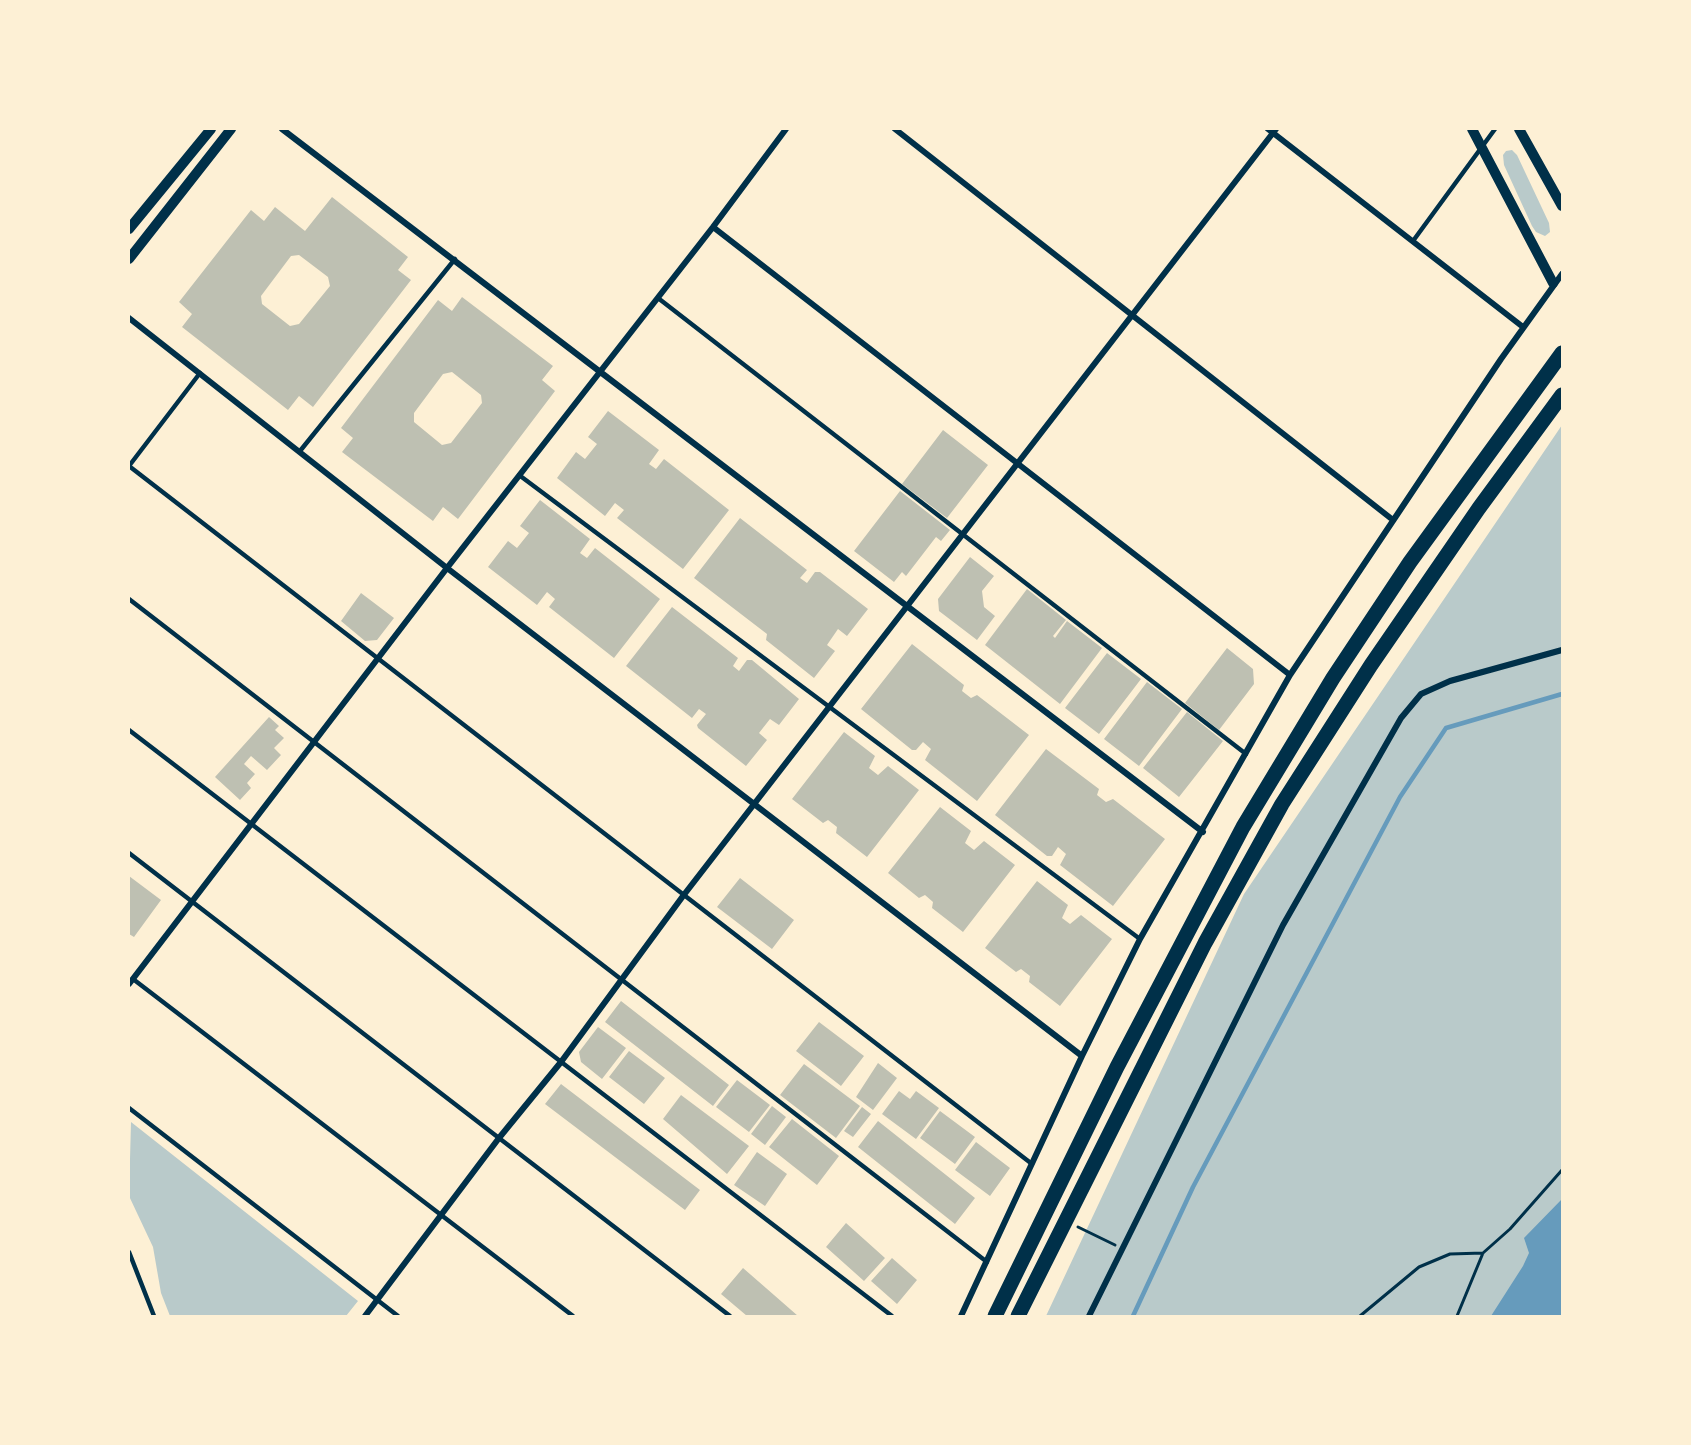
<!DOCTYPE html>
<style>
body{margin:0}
#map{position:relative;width:1691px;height:1445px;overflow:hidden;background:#fdf0d5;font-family:"DM Sans",sans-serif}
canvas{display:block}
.frame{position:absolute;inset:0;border:130px solid #fdf0d5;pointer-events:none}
</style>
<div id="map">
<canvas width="1691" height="1445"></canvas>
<div class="frame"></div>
</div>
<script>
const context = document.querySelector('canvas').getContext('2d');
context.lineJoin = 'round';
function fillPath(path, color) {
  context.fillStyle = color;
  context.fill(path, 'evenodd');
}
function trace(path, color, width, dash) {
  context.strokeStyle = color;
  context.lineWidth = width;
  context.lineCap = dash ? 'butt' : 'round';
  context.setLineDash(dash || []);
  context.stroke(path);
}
const green = new Path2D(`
 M1512 150 1517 155 1549 223 1550 232 1545 236 1536 232 1532 226 1504 165 1503 155 1506 151Z
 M1562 425V1316H1046L1244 894Z
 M131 1122 358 1301 346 1316H170L161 1293 153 1247 129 1196Z`);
const water = new Path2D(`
 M1562 1199V1316H1491L1523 1266 1529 1253 1524 1238Z`);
const stream = new Path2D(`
 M1133 1316 1193 1187 1400 797 1446 728 1562 694`);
const building = new Path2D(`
 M332 197 408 257 398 270 411 280 313 407 299 396 288 410 182 327 192 314 179 302 251 210 264 221 275 207 305 231ZM299 255 328 277 330 286 299 324 290 326 262 304 261 296 291 256Z
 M462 297 553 366 542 380 555 391 458 519 443 507 433 521 342 452 353 438 341 428 438 300 452 311ZM452 372 481 395 482 403 451 443 442 445 414 422V413L443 374Z
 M608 411 659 450 649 464 656 469 664 459 729 510 683 569 617 518 624 510 615 503 605 516 557 478 576 452 585 459 597 444 588 437Z
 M943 430 988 465 947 518 902 484Z
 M900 491 950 530 941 541 936 537 906 576 902 572 894 582 854 551Z
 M540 500 590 539 580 553 587 558 595 548 660 599 614 658 549 607 555 599 547 592 537 605 488 567 508 541 517 548 529 533 520 526Z
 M740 518 807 570 800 578 807 583 815 572H820L868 609 847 636 838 629 827 645 835 651 814 678 766 640 767 634 694 578Z
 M970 557 994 576 982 591 984 607 995 616 977 640 939 611 938 599Z
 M1027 589 1066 620 1053 636 1055 638 1067 621 1102 648 1060 704 985 645Z
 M361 593 394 618 377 640 365 641 341 621Z
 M672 607 738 658 733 666 739 671 747 660H752L799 699 779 725 770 719 759 733 767 740 746 766 698 728 697 725 706 714 699 709 692 718 626 666Z
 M912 644 964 685 962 691 971 698 977 695 1029 735 977 801 925 760 931 749 923 742 916 750H912L861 709Z
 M1227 648 1253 669 1254 684 1219 730 1185 703Z
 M1107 653 1141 679 1099 734 1065 708Z
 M1147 682 1182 709 1139 766 1104 739Z
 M1187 712 1223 741 1179 797 1143 768Z
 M269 717 279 726 275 730 284 738 274 748 281 755 267 770 251 756 244 764 255 774 247 783 251 788 240 800 215 777Z
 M844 732 875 756 869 768 878 775 888 766 919 790 867 857 836 833 837 827 828 820 823 823 792 799Z
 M1046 749 1099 789 1097 795 1106 802 1113 799 1165 839 1113 906 1060 865 1066 854 1058 847 1052 856H1047L995 815Z
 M940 807 971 831 965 843 974 850 984 841 1015 865 963 932 932 908 933 902 925 895 919 898 888 873Z
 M129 876 161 900 134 937 129 934Z
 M740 878 794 920 772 949 717 907Z
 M1037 881 1068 905 1062 918 1070 924 1081 915 1112 939 1060 1006 1029 982 1030 976 1021 969 1016 972 985 948Z
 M621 1001 729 1085 713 1106 605 1022Z
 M819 1022 864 1056 841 1086 796 1051Z
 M598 1027 626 1048 602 1079 581 1062 579 1052Z
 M629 1051 665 1078 644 1104 609 1077Z
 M878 1063 897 1078 873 1110 856 1097Z
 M804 1064 860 1106 836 1138 780 1095Z
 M737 1080 770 1105 749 1132 716 1107Z
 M561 1084 700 1190 685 1210 545 1104Z
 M899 1091 910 1099 916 1091 939 1108 916 1139 882 1114Z
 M681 1095 749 1146 727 1174 663 1119Z
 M772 1106 786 1117 765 1145 751 1134Z
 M862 1107 871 1114 853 1137 844 1131Z
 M940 1111 975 1137 955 1164 920 1138Z
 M792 1119 839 1156 817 1185 769 1147Z
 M878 1121 975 1198 955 1224 858 1147Z
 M976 1142 1010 1168 990 1196 955 1170Z
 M757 1152 787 1174 765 1206 734 1185Z
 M846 1223 885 1258 864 1281 826 1247Z
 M892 1258 917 1280 897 1304 871 1281Z
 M743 1268 774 1295 798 1316H747L721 1294Z`);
const path = new Path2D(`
 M1078 1227 1115 1245
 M1360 1316 1419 1267 1450 1254 1483 1253
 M1457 1316 1483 1253 1510 1229 1562 1170`);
const service = new Path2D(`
 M1413 241 1495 129
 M658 298 1246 754
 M300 451 455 259
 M129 466 1032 1164
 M129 466 200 373
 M519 475 1140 939
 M129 599 987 1262
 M129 730 892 1316
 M129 853 730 1316
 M133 979 573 1316
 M129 1108 398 1316
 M129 1252 154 1316`);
const minor = new Path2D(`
 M282 129 1203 832
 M895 129 1393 520
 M1268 129 1523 327
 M713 227 1290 675
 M129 318 447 568 1082 1056
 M129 984 447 568 713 227 786 129
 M365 1316 499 1138 561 1062 683 896 1276 129
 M961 1316 1082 1056 1140 939 1290 675 1501 359 1562 274
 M1089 1316 1283 925 1401 718 1421 694 1450 681 1562 650`);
const tertiary = new Path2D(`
 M1472 129 1553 283
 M1519 129 1562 206
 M129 229 211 129
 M129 259 231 129`);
const trunk = new Path2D(`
 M995 1316 1117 1067 1243 827 1333 678 1410 562 1562 353
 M1018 1316 1205 943 1282 804 1371 665 1479 508 1562 395`);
fillPath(green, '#b9caca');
fillPath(water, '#669bbc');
trace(stream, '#669bbc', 4.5);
fillPath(building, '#bec0b2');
trace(path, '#003049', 3);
trace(service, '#003049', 4.5);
trace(minor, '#003049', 6);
trace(tertiary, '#003049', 10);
trace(trunk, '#003049', 15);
</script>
